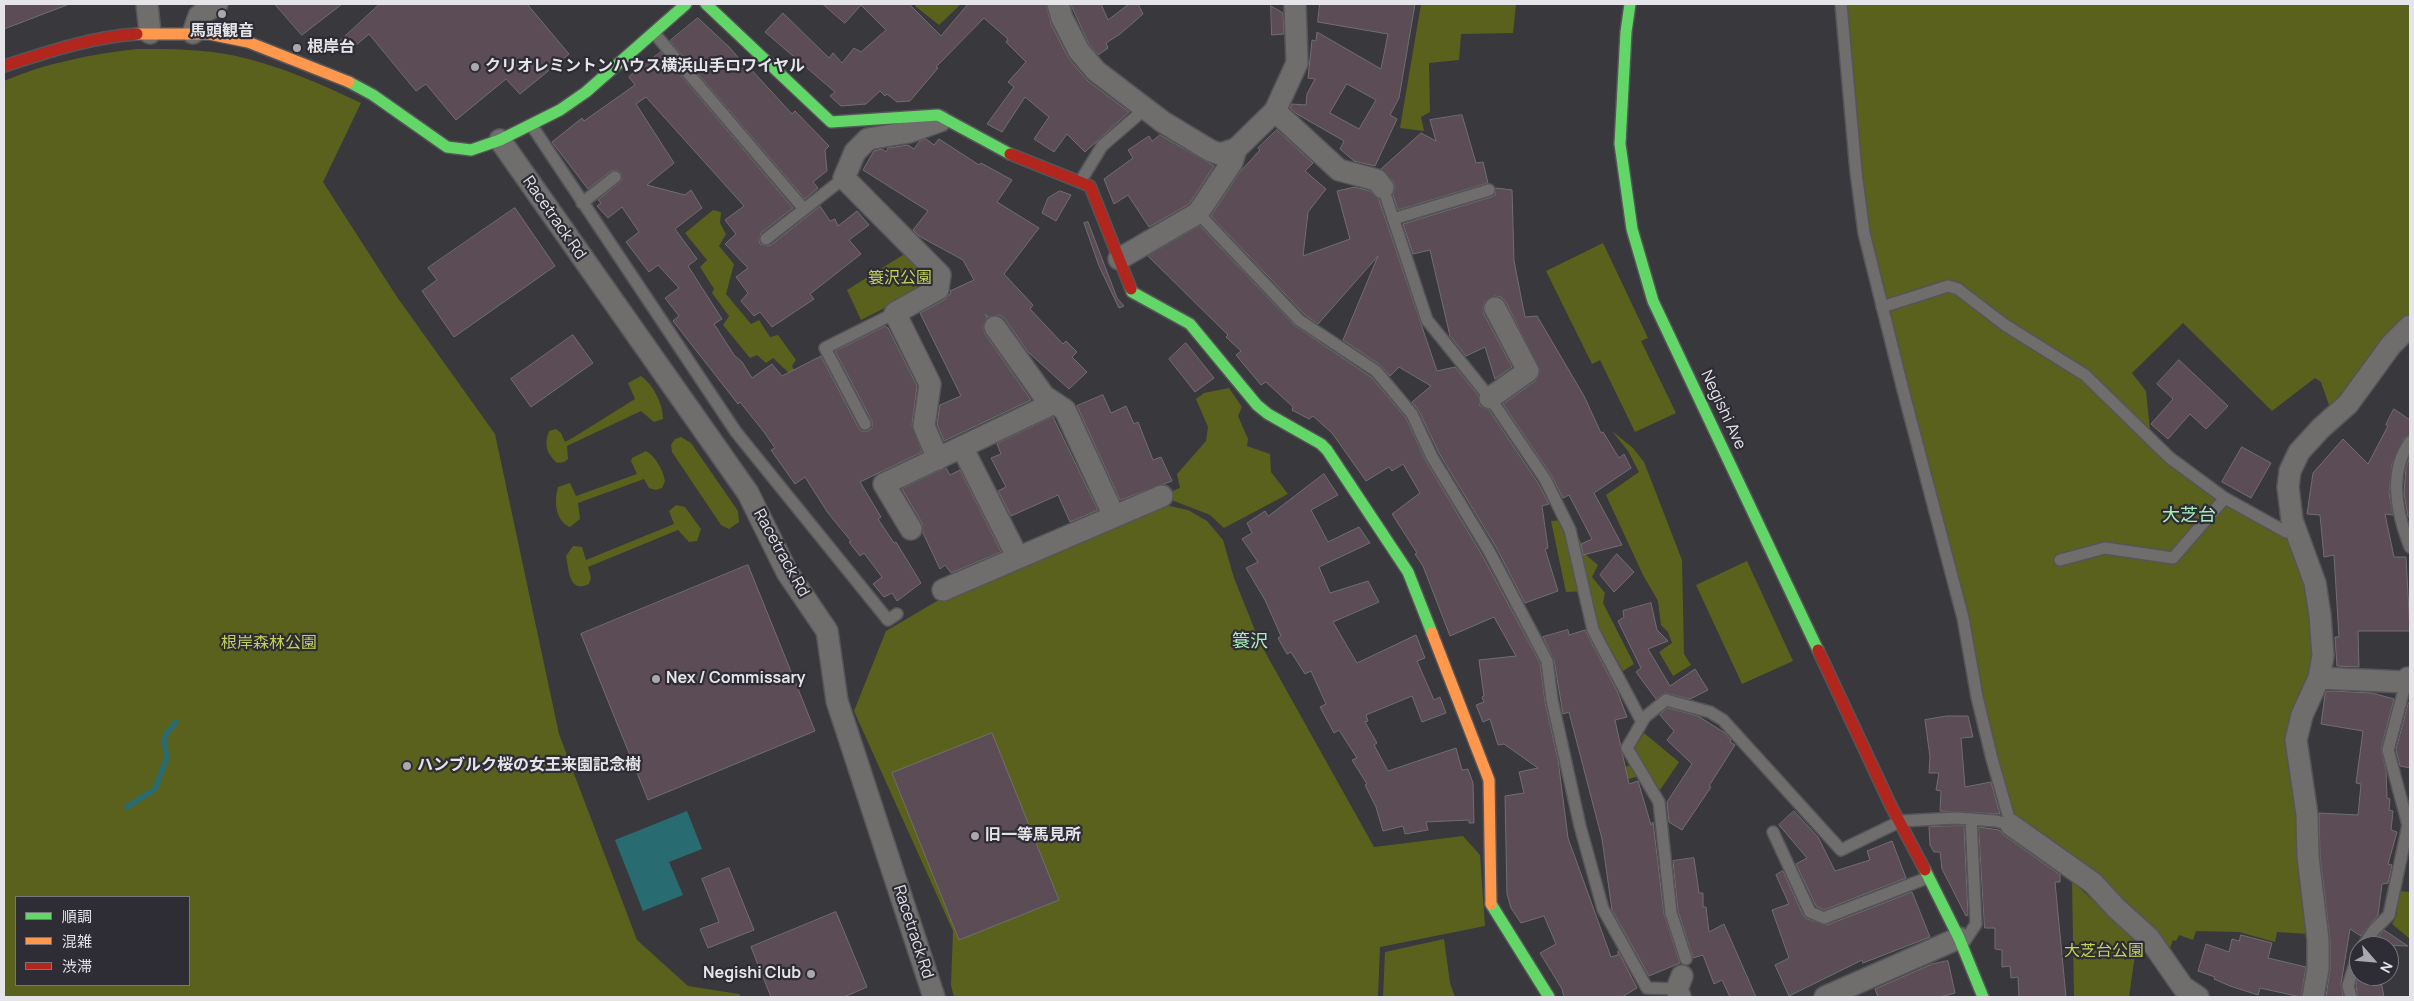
<!DOCTYPE html>
<meta charset="utf-8">
<style>
body{margin:0}
#map{position:relative;width:2414px;height:1001px;overflow:hidden;background:#39383d;font-family:Manrope,"Noto Sans JP",sans-serif}
canvas{display:block}
.frame{position:absolute;inset:0;border:5px solid #e4e4e9;pointer-events:none}
.legend{position:absolute;left:15px;top:896px;width:175px;height:90px;box-sizing:border-box;background:#2e2c34;border:1px solid #77767c;margin:0;padding:6px 9px;list-style:none;font-size:15px;color:#e4e4e9}
.legend li{display:flex;align-items:center;gap:10px;height:25px}
.legend b{width:25px;border:1px solid #77767c}
.north{position:absolute;left:2349px;top:936px;width:50px;height:50px;box-sizing:border-box;background:#2e2c34;border:1px solid #77767c;border-radius:50%;rotate:117deg;font-size:14px;font-weight:700;line-height:20px;text-align:center;color:#e4e4e9}
.north::after{content:'';display:block;margin:auto;width:18px;height:22px;background:#a8a8ad;clip-path:polygon(50% 0,100% 100%,50% 72%,0 100%)}
</style>
<div id="map">
<canvas width="2414" height="1001"></canvas>
<div class="frame"></div>
<ul class="legend">
<li><b style="height:6px;background:#63d668"></b>順調</li>
<li><b style="height:6px;background:#ff974d"></b>混雑</li>
<li><b style="height:6px;background:#b3261e"></b>渋滞</li>
</ul>
<div class="north">N</div>
</div>
<script>
const context = document.querySelector('canvas').getContext('2d');
context.lineJoin = 'round';
function fillPath(path, color) {
  context.fillStyle = color;
  context.fill(path, 'evenodd');
}
function trace(path, color, width, dash) {
  context.strokeStyle = color;
  context.lineWidth = width;
  context.lineCap = dash ? 'butt' : 'round';
  context.setLineDash(dash || []);
  context.stroke(path);
}
function write(font, color, halo, rows, align = 'center') {
  context.font = font + ' Manrope,"Noto Sans JP",sans-serif';
  context.lineWidth = 4.5;
  context.setLineDash([]);
  context.textBaseline = 'middle';
  context.strokeStyle = halo;
  context.fillStyle = color;
  for (const [text, x, y, turn = 0] of rows) {
    context.save();
    context.translate(x, y);
    context.rotate((+turn || 0) * Math.PI / 180);
    context.textAlign = isNaN(turn) ? turn : align;
    if (halo) context.strokeText(text, 0, 0);
    context.fillText(text, 0, 0);
    context.restore();
  }
}
const green = new Path2D(`
 M917 4H959L960 5 939 25 915 6Z
 M1421 4H1516L1513 33 1461 34 1459 60 1429 63 1430 112 1421 117 1424 131 1400 128Z
 M1846 4H2410V314L2359 378 2330 408 2321 382 2315 378 2272 411 2183 323 2132 373 2146 391 2151 440 2230 496 2282 522 2296 548 2304 563 2316 655 2309 683 2296 705 2310 934 2277 932 2275 942 2239 932 2196 931 2193 940 2179 935 2176 941 2173 940 2170 948 2160 946 2017 824 2009 804 1869 239 1853 117Z
 M137 49C170 49 205 49 236 56 281 66 321 84 361 103L323 182 397 297 495 434 559 734 637 940 688 986 739 994 742 997H4V81C45 63 93 54 137 49ZM16 897H189V985H16Z
 M713 210 721 212 720 223 726 234 719 246 734 264 726 294 751 324 759 320 770 337 778 335 796 360 792 366 808 397 803 400 787 371 773 358 766 363 757 355 750 358 723 325 729 316 712 293 714 289 700 267 707 260 685 233Z
 M1603 243 1648 338 1641 341 1676 413 1635 432 1600 360 1592 364 1546 271Z
 M906 253 933 277 930 285 861 320 847 290Z
 M641 376C653 385 663 403 663 419L654 422 641 411 567 446 568 459 564 462 557 463C546 453 544 444 549 431L556 429 561 433 565 442 574 437 635 399 628 383Z
 M1229 388 1242 407 1238 416 1248 439 1247 446 1270 454 1271 472 1288 494 1224 528 1210 515 1169 499 1170 492 1180 488 1177 474 1206 441 1208 427 1196 399 1204 393Z
 M1612 431 1633 448 1644 462 1682 560 1684 654 1691 665 1673 676 1659 652 1672 643 1668 632 1661 625 1658 601 1643 575 1606 495 1639 472 1628 451Z
 M681 437 691 443 738 511 739 522 729 529 721 525 672 452 671 445 675 439Z
 M646 451C656 457 663 470 665 481L662 488 656 490 649 488 644 479 578 503 580 519 570 527C555 521 554 501 558 487L570 483 576 496 637 474 631 461 632 458Z
 M676 505 685 507 701 529 697 541 689 542 678 530 588 567 591 578 589 584C569 594 569 570 566 556L573 546 582 547 586 560 674 524 669 511Z
 M1165 505 1188 510 1207 521 1223 540 1234 578 1260 643 1374 847 1463 836 1480 855 1485 926 1380 947 1378 997H954L951 985 953 931 854 711 886 631 954 591Z
 M1571 519 1586 555 1598 565 1592 577 1605 593 1603 603 1634 664 1623 671 1598 626 1588 591 1566 592 1551 521Z
 M1747 561 1793 661 1742 684 1696 585Z
 M1644 733 1679 762 1660 790 1648 774 1608 784 1607 773 1628 766 1639 758 1635 747Z
 M2072 881 2137 941 2129 997H2074Z
 M2400 891 2410 892V939L2392 924 2396 917Z
 M1444 939 1450 983 1455 997H1383L1385 952Z`);
const water = new Path2D(`
 M687 811 702 849 669 862 683 895 643 911 615 840Z`);
const stream = new Path2D(`
 M127 807 155 789 167 757 164 741 166 734 176 722`);
const building = new Path2D(`
 M4 4H66L67 5 4 29Z
 M275 4H342L302 35Z
 M380 4H527L569 54 520 94 506 79 456 120 426 84 416 91 369 34 347 53 338 43Z
 M823 4H909L941 36 968 4H1046L1051 24 1069 59 1088 81 1129 112 1085 152 1067 134 1054 152 1034 139 1049 117 1025 97 1002 132 987 124 1014 87 1008 82 1026 62 1006 42 1008 39 984 18 936 67 938 68 910 101 897 102 887 94 885 96 880 91 866 104 841 106 830 96 835 92 765 32 783 13 829 58 833 53 842 63 854 48 861 52 886 30 861 5 845 23Z
 M1071 4H1101L1108 20 1129 4H1138L1143 14 1120 34 1106 43 1108 48 1098 55 1089 44Z
 M1320 4H1415L1399 98 1390 115 1397 119 1375 166 1354 161 1340 149 1344 141 1297 114 1290 108 1292 104 1306 105 1307 94 1315 79 1308 78 1312 40 1316 41 1317 32 1381 69 1388 34 1318 22ZM1347 84 1376 100 1359 129 1330 113Z
 M1271 6 1283 13 1284 34 1272 35Z
 M698 18 730 48 746 67 748 66 792 114 795 111 829 146 825 150 827 171 813 182 818 188 805 199 670 41Z
 M661 52 793 208 761 233 759 240 760 244 767 246 771 245 820 206 830 221 835 219 838 226 857 211 869 225 849 240 861 254 810 294 814 299 772 327 760 312 754 316 741 301 748 293 736 277 748 268 725 244 736 234 725 220 744 206 646 97 636 104 674 163 647 185 685 195 691 190 702 208 675 229 697 259 688 266 722 319 714 324 734 355 742 362 752 378 772 364 782 376 821 356 858 427 861 431H868L872 428V421L835 351 885 326 888 328 917 386 912 425 922 452 860 482 881 517 878 519 894 543 896 542 921 583 897 601 892 593 884 597 873 584 882 577 864 553 860 556 849 542 851 541 828 513 805 477 795 484 771 450 775 448 764 432 740 402 738 404 673 321 679 316 665 298 679 288 658 265 649 272 626 242 639 232 622 207 608 218 597 206 601 203 598 200 622 180 621 173 617 170 611 171 588 189 552 142 582 118 584 121 635 85 629 77Z
 M1462 115 1476 163 1483 162 1488 183 1398 210 1393 195 1395 187 1393 181 1381 169 1421 133 1436 141 1430 120Z
 M1277 130 1313 163 1305 171 1326 189 1308 212 1303 256 1350 239 1337 191 1355 187 1370 191 1379 200 1437 371 1455 367 1478 395 1480 406 1489 410 1538 483 1549 504 1542 506 1548 548 1545 549 1558 591 1525 603 1496 547 1439 453 1419 411 1412 402 1431 386 1399 367 1390 376 1380 365 1343 340 1378 256 1318 324 1304 314 1211 216 1239 173 1260 150 1258 148Z
 M1160 135 1214 166 1189 204 1149 227 1128 195 1114 204 1104 179 1133 158 1128 150 1149 136 1152 141Z
 M926 139 934 145 939 139 979 165 981 163 1012 180 997 202 1039 228 1004 274 1033 305 1030 309 1063 344 1066 341 1077 352 1072 357 1087 372 1069 389 1028 352 1005 319 1000 315 988 317 985 314 987 317 983 328 985 334 1031 400 944 441 937 424 940 405 961 396 920 313 944 300 951 293 950 291 974 280 963 260 919 236 913 230 928 211 863 170 874 151 882 149 886 152 888 148 908 145 914 149 919 142Z
 M1496 188 1512 190 1514 261 1525 317 1537 316 1584 396 1601 433 1603 432 1619 458 1624 454 1631 468 1594 493 1622 545 1583 555 1581 544 1592 539 1569 495 1563 498 1551 475 1503 404 1535 381 1540 371 1506 302 1501 297 1495 296 1485 301 1483 307 1484 314 1512 367 1495 379 1485 347 1466 356 1450 336 1430 250 1413 254 1403 224 1491 197 1495 195Z
 M1060 191 1071 195 1056 221 1042 213 1048 198Z
 M515 208 555 266 454 337 422 291 437 280 428 268Z
 M1088 222 1117 298 1124 306 1119 308 1099 266 1084 223Z
 M1200 226 1294 325 1371 377 1406 418 1426 461 1482 555 1540 663 1545 702 1558 760 1568 838 1611 957 1618 955V951L1637 988 1622 997H1564L1562 989 1540 953 1556 944 1544 916 1521 923 1511 908 1507 894 1505 796 1524 793 1519 772 1538 768 1504 744 1498 745 1490 719 1483 722 1476 705 1484 702 1482 697 1484 696 1479 660 1516 656 1494 617 1450 636 1423 566 1415 554 1417 553 1392 514 1420 493 1403 464 1392 471 1389 467 1366 481 1332 433 1313 416 1309 419 1292 410 1293 407 1266 382 1261 385 1236 355 1241 351 1226 337 1228 335 1148 256Z
 M573 335 593 363 531 407 511 379Z
 M1186 343 1214 378 1195 392 1169 359Z
 M2179 360 2228 406 2206 429 2190 414 2168 439 2151 424 2173 399 2157 384Z
 M1103 395 1111 413 1126 406 1134 424 1138 422 1153 460 1161 457 1172 481 1120 500 1077 406Z
 M2394 409 2410 420V435L2404 438 2392 464 2389 493 2393 515 2385 514 2394 557H2406L2410 631H2358L2359 667 2337 666 2335 637H2339L2334 555 2324 557 2320 515 2307 514 2313 473 2343 439 2368 464 2388 426 2386 425Z
 M1053 417 1098 510 1070 522 1058 495 1011 516 998 491 1006 487 991 458 1001 454 997 444Z
 M2242 447 2271 463 2251 498 2222 482Z
 M2410 456V517H2408L2404 493 2406 468Z
 M946 468 950 475 960 470 1001 552 951 573 945 565 940 569 923 533 922 523 902 489Z
 M1324 474 1338 495 1311 510 1328 542 1359 527 1370 543 1319 567 1330 593 1368 581 1379 602 1333 622 1357 663 1416 635 1425 658 1417 661 1434 700 1440 697 1446 713 1422 722 1412 696 1366 715 1368 721 1365 722 1377 743 1374 745 1388 771 1456 748 1462 770 1468 769 1473 783 1474 823H1469V820L1426 822 1428 830 1405 834 1403 826 1383 831 1376 807 1365 785 1367 784 1352 760 1357 758 1339 730 1334 733 1320 707 1326 704 1311 671 1305 674 1291 652 1287 654 1278 638 1281 636 1265 600 1246 568 1258 562 1242 539 1252 533 1247 523 1265 511 1268 516Z
 M1617 554 1634 572 1614 592 1600 575Z
 M748 565 815 731 648 800 581 634Z
 M1651 603 1657 630 1668 641 1648 649 1670 686 1695 669 1708 690 1690 699 1665 693 1656 699 1636 672 1641 668 1618 621 1624 617 1623 611Z
 M1568 630 1569 635 1585 630 1617 691 1627 717 1615 720 1629 784 1638 781 1651 825 1653 822 1664 914 1680 963 1649 976 1612 910 1602 839 1569 712 1563 714 1554 660 1543 637Z
 M2333 691 2372 693 2394 699 2381 749 2386 770 2387 798 2390 799 2389 810 2393 811 2391 830 2397 832 2388 864 2392 865 2388 883 2382 884 2378 915 2361 936 2350 929 2341 984 2343 997H2326L2330 969V940L2320 856 2319 813 2358 815 2361 784 2356 783 2363 731 2321 724 2325 695 2326 692Z
 M2409 702H2410V768L2400 766 2396 750Z
 M1668 708 1698 716 1725 733 1731 740 1730 742 1735 745 1709 786 1711 787 1682 830 1669 822 1667 802 1692 764 1667 740 1674 731 1660 715Z
 M1947 716H1968L1973 737 1961 738 1965 787 1991 782 2000 814 1940 811 1941 791 1936 790 1939 773H1929L1930 757 1925 720Z
 M992 733 1059 900 959 940 892 773Z
 M1794 811 1818 837 1835 871 1870 860 1867 851 1892 841 1906 878 1824 910 1816 906 1796 864 1807 858 1779 825Z
 M1964 826 1968 915 1966 916 1942 869 1940 852H1934L1930 845 1929 827Z
 M1979 827 1999 830 2004 835 2060 875V882H2055L2066 997H2019L2018 977 2011 978 2010 966 2002 967V950L1995 949V928H1985Z
 M1694 858 1699 893H1703V907H1706L1709 932 1724 924 1756 997H1730L1722 980 1714 984 1703 955 1693 958 1678 911 1673 861Z
 M729 868 754 930 708 948 700 929 719 922 702 879Z
 M1783 871 1803 915 1807 919 1827 925 1912 892 1930 937 1863 963 1862 960 1789 996 1775 965 1789 958 1772 910 1789 904 1776 875Z
 M836 912 867 987 844 997H771L751 947Z
 M2384 930 2408 946 2373 945Z
 M2241 935 2272 943 2268 958 2306 967 2301 997 2260 988 2258 995 2230 986 2214 979 2215 977 2198 971 2206 944 2229 952 2232 939 2239 941Z
 M1948 961 1955 993 1940 997H1878L1875 989 1932 964Z
 M2359 976H2380L2384 997H2358L2356 986Z`);
const lane = new Path2D(`
 M1841 4 1856 172 1864 233 1903 390 1963 618 1977 697 1992 759 2011 825
 M654 33 804 209
 M532 126 736 432 888 620 897 614
 M1080 182 1102 146 1146 108
 M1383 188 1427 320 1490 398 1545 479 1570 530 1593 630 1642 722
 M582 203 615 177
 M1198 213 1299 320 1376 371 1412 414 1432 457 1489 551 1547 661 1552 700 1580 826 1603 909 1647 988 1677 989
 M1393 219 1489 190
 M766 239 844 178
 M1882 307 1948 286 1958 289 2005 325 2085 375 2170 458 2223 497 2286 532 2296 530
 M865 424 825 348 895 313
 M2410 442C2388 472 2397 514 2410 547
 M2060 560 2105 548 2173 558 2225 498
 M1773 832 1810 912 1824 918 1927 878
 M1962 945 1976 924 1971 819
 M2363 946 2374 930 2389 915 2408 825 2388 750 2406 682
 M1686 959 1671 913 1659 802 1627 748 1645 717 1666 700 1710 712 1723 720 1841 850 1901 821 1956 818 1996 821 2011 825
 M2351 997 2348 986 2359 951`);
const street = new Path2D(`
 M147 4 150 33
 M1058 4 1062 18 1079 51 1096 71 1163 122 1211 151 1220 154 1236 149 1275 111 1297 63 1295 4
 M193 33 199 16 217 4
 M1275 111 1339 170 1377 180 1383 188
 M500 140 748 493 787 572 827 631 837 701 934 997
 M1119 259 1198 213 1232 162 1236 149
 M995 327 1044 396 1065 410 1114 516
 M1490 398 1528 371 1495 308
 M962 447 1018 558
 M938 459 924 426 930 384 895 313 938 289 940 275 844 178 855 152 868 139 909 132 940 121
 M911 529 884 484 1054 403
 M943 590 1162 496
 M2319 678 2406 682 2408 678H2410
 M2011 825 2093 883 2116 908 2149 938 2183 987 2198 997
 M1680 997 1677 989 1682 976
 M1825 997 1959 938
 M2313 997 2318 969V940L2308 857 2307 815 2296 740 2302 715 2319 678 2323 656 2320 615 2315 583 2292 520 2288 487 2290 471 2299 452 2321 428 2348 404 2391 345 2410 326`);
const fast = new Path2D(`
 M706 4 831 122 938 115 1010 154
 M1630 4 1626 32 1620 144 1632 229 1653 301 1818 650
 M349 82 373 95 447 147 471 150 500 140 560 110 586 92 686 4
 M1131 289 1132 292 1190 324 1257 405 1268 414 1321 444 1327 450 1408 572 1432 633
 M1925 870 1959 938 1983 997
 M1491 904 1549 997`);
const slow = new Path2D(`
 M137 34H209L248 42 349 82
 M1432 633 1489 780 1491 904`);
const jam = new Path2D(`
 M4 66C48 52 91 37 137 34
 M1010 154 1090 186 1131 289
 M1818 650 1891 806 1925 870`);
const markers = [
 [222,14,5,"#a8a8ad"],
 [297,48,5,"#a8a8ad"],
 [475,67,5,"#a8a8ad"],
 [656,679,5,"#a8a8ad"],
 [407,766,5,"#a8a8ad"],
 [975,836,5,"#a8a8ad"],
 [811,974,5,"#a8a8ad"]
];
const poiNames = [
 ["馬頭観音",222,32,"center"],
 ["根岸台",307,48],
 ["クリオレミントンハウス横浜山手ロワイヤル",485,67],
 ["Nex / Commissary",666,679],
 ["ハンブルク桜の女王来園記念樹",417,766],
 ["旧一等馬見所",985,836],
 ["Negishi Club",801,974,"right"]
];
const streetNames = [
 ["Racetrack Rd",554,218,55],
 ["Negishi Ave",1723,410,65],
 ["Racetrack Rd",781,553,61],
 ["Racetrack Rd",913,932,72]
];
const parkNames = [
 ["簑沢公園",900,279],
 ["根岸森林公園",269,644],
 ["大芝台公園",2104,952]
];
const neighbourhoodNames = [
 ["大芝台",2189,516],
 ["簑沢",1250,642]
];
fillPath(green, '#5a611d');
fillPath(water, '#286c72');
trace(stream, '#286c72', 5.5);
fillPath(building, '#5c4c55');
trace(building, '#706e71', 1);
trace(lane, '#555458', 14);
trace(street, '#555458', 24);
trace(fast, '#555458', 14);
trace(slow, '#555458', 14);
trace(jam, '#555458', 14);
trace(lane, '#6f6e6d', 11);
trace(street, '#6f6e6d', 21);
trace(fast, '#63d668', 11);
trace(slow, '#ff974d', 11);
trace(jam, '#b3261e', 11);
for (const [x, y, r, color] of markers) {
  const dot = new Path2D();
  dot.arc(x, y, r, 0, 2 * Math.PI);
  context.fillStyle = color;
  context.fill(dot);
  trace(dot, '#2e2c34', 2);
}
write('bold 16px', '#e4e4e9', '#2e2c34', poiNames, 'left');
write('16px', '#e4e4e9', '#2e2c34', streetNames);
write('16px', '#c3d354', '#2e2c34', parkNames);
write('18px', '#a8efbc', '#2e2c34', neighbourhoodNames);
</script>
